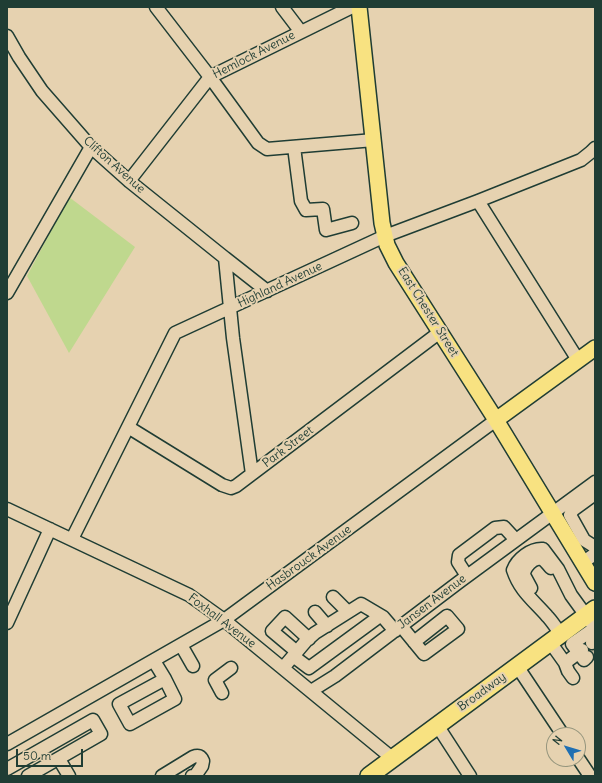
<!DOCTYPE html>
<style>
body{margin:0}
#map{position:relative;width:602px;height:783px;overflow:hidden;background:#e6d2b0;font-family:Delius,sans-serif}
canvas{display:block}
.frame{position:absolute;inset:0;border:8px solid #1f3d34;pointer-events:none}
.north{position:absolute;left:546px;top:727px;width:40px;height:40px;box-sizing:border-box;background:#e6d2b0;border:1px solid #96967e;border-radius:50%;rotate:308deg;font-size:11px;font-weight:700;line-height:16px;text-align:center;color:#1f3d34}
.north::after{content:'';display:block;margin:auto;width:14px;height:18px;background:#1f6fb2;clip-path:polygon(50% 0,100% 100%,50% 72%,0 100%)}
.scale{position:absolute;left:16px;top:749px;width:67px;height:18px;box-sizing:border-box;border:2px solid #1f3d34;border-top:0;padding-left:5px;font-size:12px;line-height:14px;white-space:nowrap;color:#1f3d34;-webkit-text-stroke:3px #e6d2b0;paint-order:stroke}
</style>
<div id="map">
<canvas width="602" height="783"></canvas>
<div class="frame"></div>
<div class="north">N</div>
<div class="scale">50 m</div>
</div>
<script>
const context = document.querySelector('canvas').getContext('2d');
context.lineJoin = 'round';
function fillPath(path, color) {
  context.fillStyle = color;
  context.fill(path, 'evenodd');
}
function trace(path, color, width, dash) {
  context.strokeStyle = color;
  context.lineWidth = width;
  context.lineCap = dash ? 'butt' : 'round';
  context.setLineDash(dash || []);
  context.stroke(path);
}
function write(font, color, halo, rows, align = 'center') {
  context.font = font + ' Delius,sans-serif';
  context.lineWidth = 4;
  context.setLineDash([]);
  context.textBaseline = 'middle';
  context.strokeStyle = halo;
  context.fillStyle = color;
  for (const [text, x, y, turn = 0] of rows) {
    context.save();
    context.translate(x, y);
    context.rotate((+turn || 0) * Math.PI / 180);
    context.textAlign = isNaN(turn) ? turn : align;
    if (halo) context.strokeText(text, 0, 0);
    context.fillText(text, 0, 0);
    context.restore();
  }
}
const green = new Path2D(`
 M69 197 135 247 69 353 27 276Z`);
const minorTunnel = new Path2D(`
 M587 657 595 652`);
const minor = new Path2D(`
 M156 7 210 77 258 143 267 149 374 140
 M282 7 301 32
 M7 36 19 57 42 91 91 147 129 181 225 258 233 338 252 474
 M294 147 301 201 306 210 323 209 326 230 352 223
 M129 181 210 77 352 7
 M478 201 578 360
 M225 258 267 291
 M7 293 91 147
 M128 427 222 485 231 488 236 486 440 332
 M595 494 573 510 570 515 584 540 595 547
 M7 509 189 595 224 620 392 758
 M72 539 175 333 385 236 478 201 581 160 591 152 595 148
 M582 563 595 554
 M467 576 458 562 459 555 495 528 504 527 516 540
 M531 588 524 575C524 568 533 557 541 559 545 560 548 565 551 568
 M333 597 348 612
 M315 612 327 626
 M7 623 50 529
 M401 626 424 654 458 629 447 616 414 642
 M561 634C556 628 552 621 547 616 533 600 520 591 513 570 517 559 531 548 543 549L558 569 571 595 595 628
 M550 642 565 663 582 650
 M592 643 595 641
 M181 645 193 666
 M297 652 272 631 285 617 309 639
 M293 656 309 668 380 616
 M587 657 584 660 572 644 595 628
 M154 661 165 679 119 704 130 724 175 699 165 679
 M565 663 568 671 573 678
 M517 666 563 735
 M283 668 306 641 315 633 361 604 383 617 395 631
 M311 691 335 676 459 582 595 482
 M222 693 215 680 231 668
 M437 725 470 776
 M7 744 224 620 496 420
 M578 758 590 776
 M59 759 69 776
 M7 769 93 720 101 734 28 776
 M162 776 193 757C198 755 201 756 203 761L202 766 195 776H192`);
const major = new Path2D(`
 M359 7 382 223 387 245 396 263 496 420 595 583
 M496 420 595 348`);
const highway = new Path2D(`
 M369 776 595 609`);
const streetNames = [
 ["Hemlock Avenue",254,55,-27],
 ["Clifton Avenue",114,165,42],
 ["Highland Avenue",280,285,-25],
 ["East Chester Street",428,312,58],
 ["Park Street",288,447,-37],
 ["Hasbrouck Avenue",309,558,-36],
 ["Jansen Avenue",432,602,-37],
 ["Foxhall Avenue",222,621,37],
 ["Broadway",482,692,-36]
];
fillPath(green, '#bfd88e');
trace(minorTunnel, '#beb497', 12, [12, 6]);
trace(minor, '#1f3d34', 15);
trace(major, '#1f3d34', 18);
trace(highway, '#1f3d34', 20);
trace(minor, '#e6d2b0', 12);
trace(major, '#f8e281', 15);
trace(highway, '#f8e281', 17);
write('12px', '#1f3d34', '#e6d2b0', streetNames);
</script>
